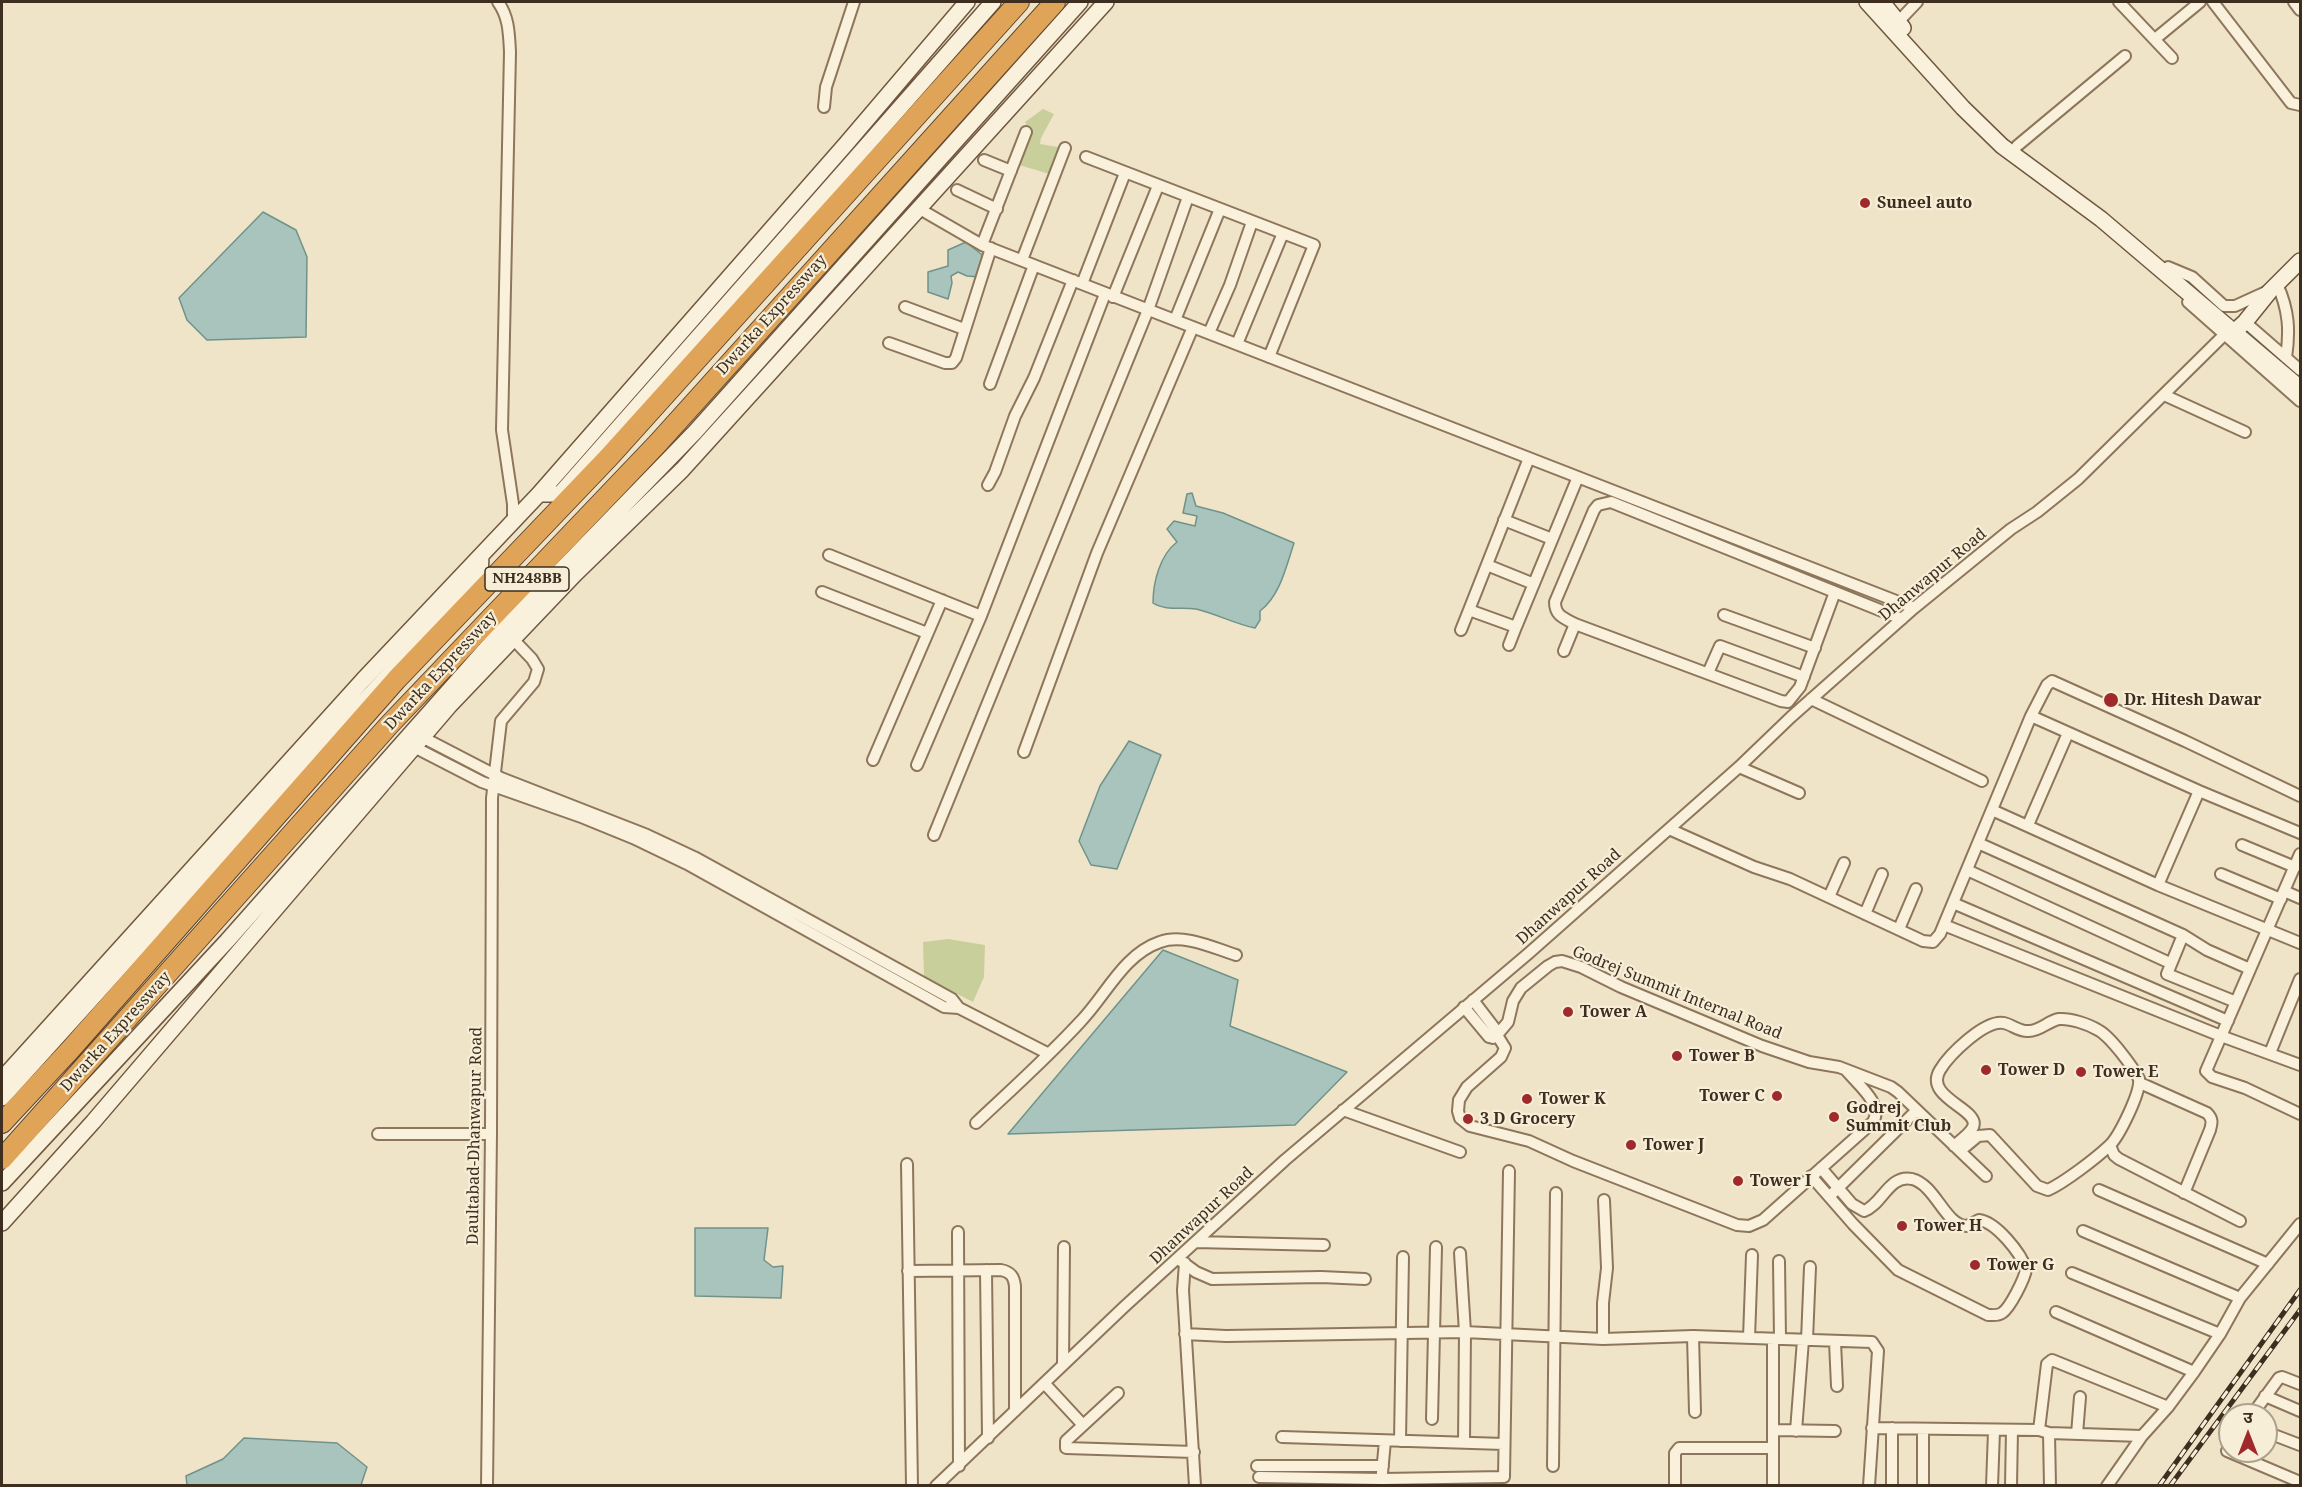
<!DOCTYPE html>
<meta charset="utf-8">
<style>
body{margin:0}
#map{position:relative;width:2302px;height:1487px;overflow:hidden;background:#f0e4c8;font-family:"Noto Serif","Noto Sans Devanagari",serif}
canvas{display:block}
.frame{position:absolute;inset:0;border:3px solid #3d2e20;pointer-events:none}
.north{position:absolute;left:2218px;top:1403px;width:60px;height:60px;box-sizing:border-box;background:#f7eed8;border:2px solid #ada18e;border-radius:50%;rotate:0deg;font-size:16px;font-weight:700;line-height:24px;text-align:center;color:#3d2e20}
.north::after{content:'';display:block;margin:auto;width:21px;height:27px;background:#9e2a2b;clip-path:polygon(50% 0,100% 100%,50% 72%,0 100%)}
</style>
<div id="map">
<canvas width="2302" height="1487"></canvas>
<div class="frame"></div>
<div class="north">उ</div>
</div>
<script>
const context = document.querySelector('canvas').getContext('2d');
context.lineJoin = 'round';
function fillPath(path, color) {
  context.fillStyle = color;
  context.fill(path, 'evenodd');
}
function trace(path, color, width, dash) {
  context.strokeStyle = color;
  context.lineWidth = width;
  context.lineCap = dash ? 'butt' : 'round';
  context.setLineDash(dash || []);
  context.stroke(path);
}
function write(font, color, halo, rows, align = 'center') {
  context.font = font + ' "Noto Serif",serif';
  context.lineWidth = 4.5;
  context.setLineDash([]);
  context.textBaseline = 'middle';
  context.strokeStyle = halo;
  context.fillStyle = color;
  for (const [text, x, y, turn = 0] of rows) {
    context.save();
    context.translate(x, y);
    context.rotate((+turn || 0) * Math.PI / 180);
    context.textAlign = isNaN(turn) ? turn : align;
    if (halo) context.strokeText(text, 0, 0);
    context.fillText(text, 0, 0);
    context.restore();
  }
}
const green = new Path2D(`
 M1043 109 1054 114 1041 138 1040 144 1070 149 1056 176 1019 165 1017 158 1029 131 1025 122Z
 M948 939 985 945 984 977 973 1002 924 977 923 942Z`);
const water = new Path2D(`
 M263 212 296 230 307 257 306 337 207 340 187 320 179 298Z
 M966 242 986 258 979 277 967 276 958 272 951 276 952 283 948 299 928 292V272L948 266V250Z
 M1192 493 1196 506 1223 513 1294 543C1286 567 1280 596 1260 611V620L1255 628C1235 624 1217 614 1196 609 1182 607 1165 611 1153 603 1153 582 1160 555 1177 542L1167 529 1174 521 1195 526 1197 516 1183 513 1187 494Z
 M1129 741 1161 755 1117 869 1091 865 1079 841 1100 786Z
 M1163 950 1238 980 1230 1026 1347 1072 1295 1125 1008 1134Z
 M695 1228H768L764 1260 773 1267 783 1266 781 1298 695 1296Z
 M244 1438 337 1443 367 1467 361 1485H187L186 1476 223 1459Z`);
const street = new Path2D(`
 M498 2C509 17 509 34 510 52L502 430 513 504V522
 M2119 2 2172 58
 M2213 2 2291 103 2300 105
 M2294 2 2300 10
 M1898 22 1917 2
 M2155 39 2200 2
 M824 107 826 87 854 2
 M2017 146 2125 56
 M1086 157 1314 245 1269 357
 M984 160 1011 171
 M957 190 997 209
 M918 208 982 245 1914 608
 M982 245 1026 132
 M1022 260 1065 148
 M2168 267 2192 277 2224 306H2235L2268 291
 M1082 284 1125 173
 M2277 284C2289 310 2290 331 2286 358
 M1113 297 1158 186
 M2188 302 2300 401
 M905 307 964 329
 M1175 320 1220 209
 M2245 322 2300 370
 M1209 333 1230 285 1252 222
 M889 343 945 363H952L956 358 991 248
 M1237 344 1283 233
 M990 384 1034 265
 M2164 395 2245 432
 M1529 458 1469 610 1516 627 1578 477
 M988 485 995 472 1015 416 1034 378 1073 280
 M1504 520 1552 539
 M829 555 981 616
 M1487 565 1534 584
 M822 592 927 633
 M1724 615 1815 648
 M1575 624C1564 618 1555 616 1555 602L1594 510 1598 505 1611 502 1902 619
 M1461 630 1469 610
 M1509 645 1516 627
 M1564 651 1575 624 1781 701 1788 702 1800 687 1835 592
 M1708 673 1720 646 1804 677
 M1811 699 1982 781
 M2031 716 2199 791 2300 833
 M422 737 501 778 647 835 694 857 952 999 959 1008
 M414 747 482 782 584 818 633 838 687 864 944 1007 959 1008 1049 1054
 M1024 752 1097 553 1193 327
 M873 760 942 600
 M917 765 981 616 1105 294
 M1739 767 1799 793
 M1992 810 2158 885 2300 943
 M2028 825 2068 733
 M1669 829 1754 867 1790 879 1923 941 1933 942 1940 934 2031 716 2047 685 2052 681 2185 741 2300 796
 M934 835 1148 310 1188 197
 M1978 843 2183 935 2207 950 2250 969
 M2242 845 2295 867
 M2300 854 2206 1071 2212 1077 2245 1088 2300 1114
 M1967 870 2170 963
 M2221 874 2281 899
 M2158 885 2199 791
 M2284 891 2300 898
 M1829 897 1844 863
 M1953 903 2228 1021
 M1865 914 1882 874
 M1944 925 2221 1036 2300 1065
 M1899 929 1916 889
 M2183 935 2167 974 2236 1002
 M1473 1000 1496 1030 1497 1035 1505 1048 1501 1057 1467 1087 1459 1100 1458 1111 1460 1118 1470 1126 1529 1141 1573 1161 1737 1225 1749 1226 1763 1220 1873 1122C1884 1104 1857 1084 1846 1070
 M1464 1007 1489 1037 1493 1038 1497 1035
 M1497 1035 1508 1022 1513 1001 1521 988 1548 966 1555 962 1562 961 1581 967 1621 987 1762 1046 1809 1062 1839 1067 1891 1087 1898 1092 1986 1176
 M2270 1053 2300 979
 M2140 1083 2207 1113C2213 1119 2212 1123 2210 1130L2184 1193
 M1343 1110 1460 1152
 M976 1123C1011 1090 1048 1057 1081 1021 1106 995 1124 954 1160 942 1183 933 1214 948 1236 955
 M378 1134H491
 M2110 1145 2114 1155 2119 1159 2240 1221
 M1954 1146C1959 1141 1970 1134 1973 1127 1981 1109 1923 1098 1940 1070 1949 1055 1985 1019 2004 1023 2013 1025 2019 1032 2029 1031 2040 1031 2048 1021 2059 1019 2070 1018 2088 1024 2098 1030 2110 1036 2133 1067 2139 1079 2141 1092 2119 1137 2109 1146 2095 1159 2065 1182 2048 1190L2037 1186 1990 1135 1978 1136 1960 1151
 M907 1164 912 1486
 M1811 1176 1853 1224 1898 1270 1988 1315C1993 1315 1998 1316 2002 1313 2010 1308 2025 1278 2026 1269 2021 1253 1996 1222 1979 1220L1967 1226C1945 1226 1936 1185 1912 1179 1889 1174 1882 1205 1864 1211L1852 1204 1821 1168
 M2099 1190 2268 1264
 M1833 1193 1916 1111
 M2083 1231 2240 1298
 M958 1232 959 1466
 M1196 1242 1324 1245
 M1460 1253 1465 1332 1464 1442
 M1181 1261 1196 1272 1212 1279 1321 1277 1365 1279
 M1779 1261 1780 1339
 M1185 1263 1183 1290 1195 1486
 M986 1270 988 1438
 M908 1271 1001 1270C1011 1272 1014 1277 1015 1286V1411
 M2072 1273 2220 1334
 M2056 1312 2194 1372
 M1185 1334 1226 1336 1465 1332 1603 1339 1693 1336 1872 1342 1878 1351 1869 1486
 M1693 1336 1695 1412
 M1749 1338 1752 1255
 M1603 1339V1303L1607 1268 1604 1200
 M1807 1340 1810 1267
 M1835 1342 1837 1386
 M1063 1365 1064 1247
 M1045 1384 1083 1425
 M1118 1393 1066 1441V1448L1194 1452
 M2265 1396 2300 1411
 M2252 1415 2279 1378 2282 1377 2300 1384
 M1432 1419 1436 1247
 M1872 1428 2039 1430 2049 1433 2142 1436
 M1892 1428V1486
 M1923 1429V1486
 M1775 1430 1835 1431
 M2039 1430 2047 1364 2052 1360 2168 1407
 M1796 1431 1803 1340
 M2266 1432 2300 1445
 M2049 1433 2050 1486
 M2077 1434 2080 1397
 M1282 1437 1504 1444
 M1400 1441 1403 1257
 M2230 1447 2227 1451 2300 1482
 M1257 1466H1383
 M1553 1466 1556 1193
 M1382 1473 1385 1441
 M1259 1477 1382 1479 1504 1477 1509 1171
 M487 1486 491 1134 492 798 501 721 534 682 538 669 532 659 513 639
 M936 1486 1124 1307 1285 1160 1529 953 1739 767 1791 717 1914 608 2011 529 2037 512 2078 479 2224 335
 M1675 1486V1453L1679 1448H1773
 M1773 1486V1339
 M1992 1486 1994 1431
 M2011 1486 2012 1430
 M2107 1486 2142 1436 2168 1407 2194 1372 2220 1334 2240 1298 2300 1224`);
const secondary = new Path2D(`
 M1867 2 1963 108 2002 146 2101 219 2300 388
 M1882 2 1903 28
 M2234 332 2245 322 2270 291 2300 261
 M539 494H560L993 2
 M2 1079 363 680 539 494 846 144 967 2
 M2 1098 253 820 480 577 481 556
 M2 1183 227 941 500 633 695 432 1080 2
 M2 1223 93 1122 450 705 575 574 682 470 1106 2`);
const highway = new Path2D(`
 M2 1123 70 1050 396 680 609 457 1019 2
 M2 1159 390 724 658 443 1055 2`);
const rail = new Path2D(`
 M2159 1486 2300 1290
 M2170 1486 2300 1310`);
const markers = [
 [1865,203,6,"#9e2a2b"],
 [2111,700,8,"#9e2a2b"],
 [1568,1012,6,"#9e2a2b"],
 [1677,1056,6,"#9e2a2b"],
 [1986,1070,6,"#9e2a2b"],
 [2081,1072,6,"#9e2a2b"],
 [1777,1096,6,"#9e2a2b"],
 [1527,1099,6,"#9e2a2b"],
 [1834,1117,6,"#9e2a2b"],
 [1468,1119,6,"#9e2a2b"],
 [1631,1145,6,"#9e2a2b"],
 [1738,1181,6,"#9e2a2b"],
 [1902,1226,6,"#9e2a2b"],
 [1975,1265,6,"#9e2a2b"]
];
const shields = [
 [527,579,84]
];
const shieldNames = [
 ["NH248BB",527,579]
];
const poiNames = [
 ["Suneel auto",1877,203],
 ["Dr. Hitesh Dawar",2124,700],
 ["Tower A",1580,1012],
 ["Tower B",1689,1056],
 ["Tower D",1998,1070],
 ["Tower E",2093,1072],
 ["Tower C",1765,1096,"right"],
 ["Tower K",1539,1099],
 ["Godrej",1846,1108],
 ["Summit Club",1846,1126],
 ["3 D Grocery",1480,1119],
 ["Tower J",1643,1145],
 ["Tower I",1750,1181],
 ["Tower H",1914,1226],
 ["Tower G",1987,1265]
];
const streetNames = [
 ["Dwarka Expressway",772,315,-48],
 ["Dhanwapur Road",1933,575,-40],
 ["Dwarka Expressway",441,671,-47],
 ["Dhanwapur Road",1569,897,-42],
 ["Godrej Summit Internal Road",1677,993,22],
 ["Dwarka Expressway",116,1032,-48],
 ["Daultabad-Dhanwapur Road",475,1136,-89],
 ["Dhanwapur Road",1202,1216,-43]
];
fillPath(green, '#c9cf9b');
fillPath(water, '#a9c4bc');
trace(water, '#6f938a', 1.5);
trace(street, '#8d765c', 14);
trace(secondary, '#6f573f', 18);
trace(highway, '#5b4430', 22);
trace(street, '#faf1dc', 10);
trace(secondary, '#faf1dc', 15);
trace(highway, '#e0a458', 20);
trace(rail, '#3d2e20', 5);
trace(rail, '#f7eed8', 3, [9]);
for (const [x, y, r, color] of markers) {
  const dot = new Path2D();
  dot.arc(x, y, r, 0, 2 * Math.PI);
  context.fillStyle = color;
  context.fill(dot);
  trace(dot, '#f7eed8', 2);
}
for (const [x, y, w] of shields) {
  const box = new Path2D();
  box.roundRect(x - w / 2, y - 12, w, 24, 4.5);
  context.fillStyle = '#f7eed8';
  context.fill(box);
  trace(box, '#3d2e20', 1.5);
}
write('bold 15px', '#3d2e20', null, shieldNames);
write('bold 16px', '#3d2e20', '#f7eed8', poiNames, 'left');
write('16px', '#3d2e20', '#f7eed8', streetNames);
</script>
